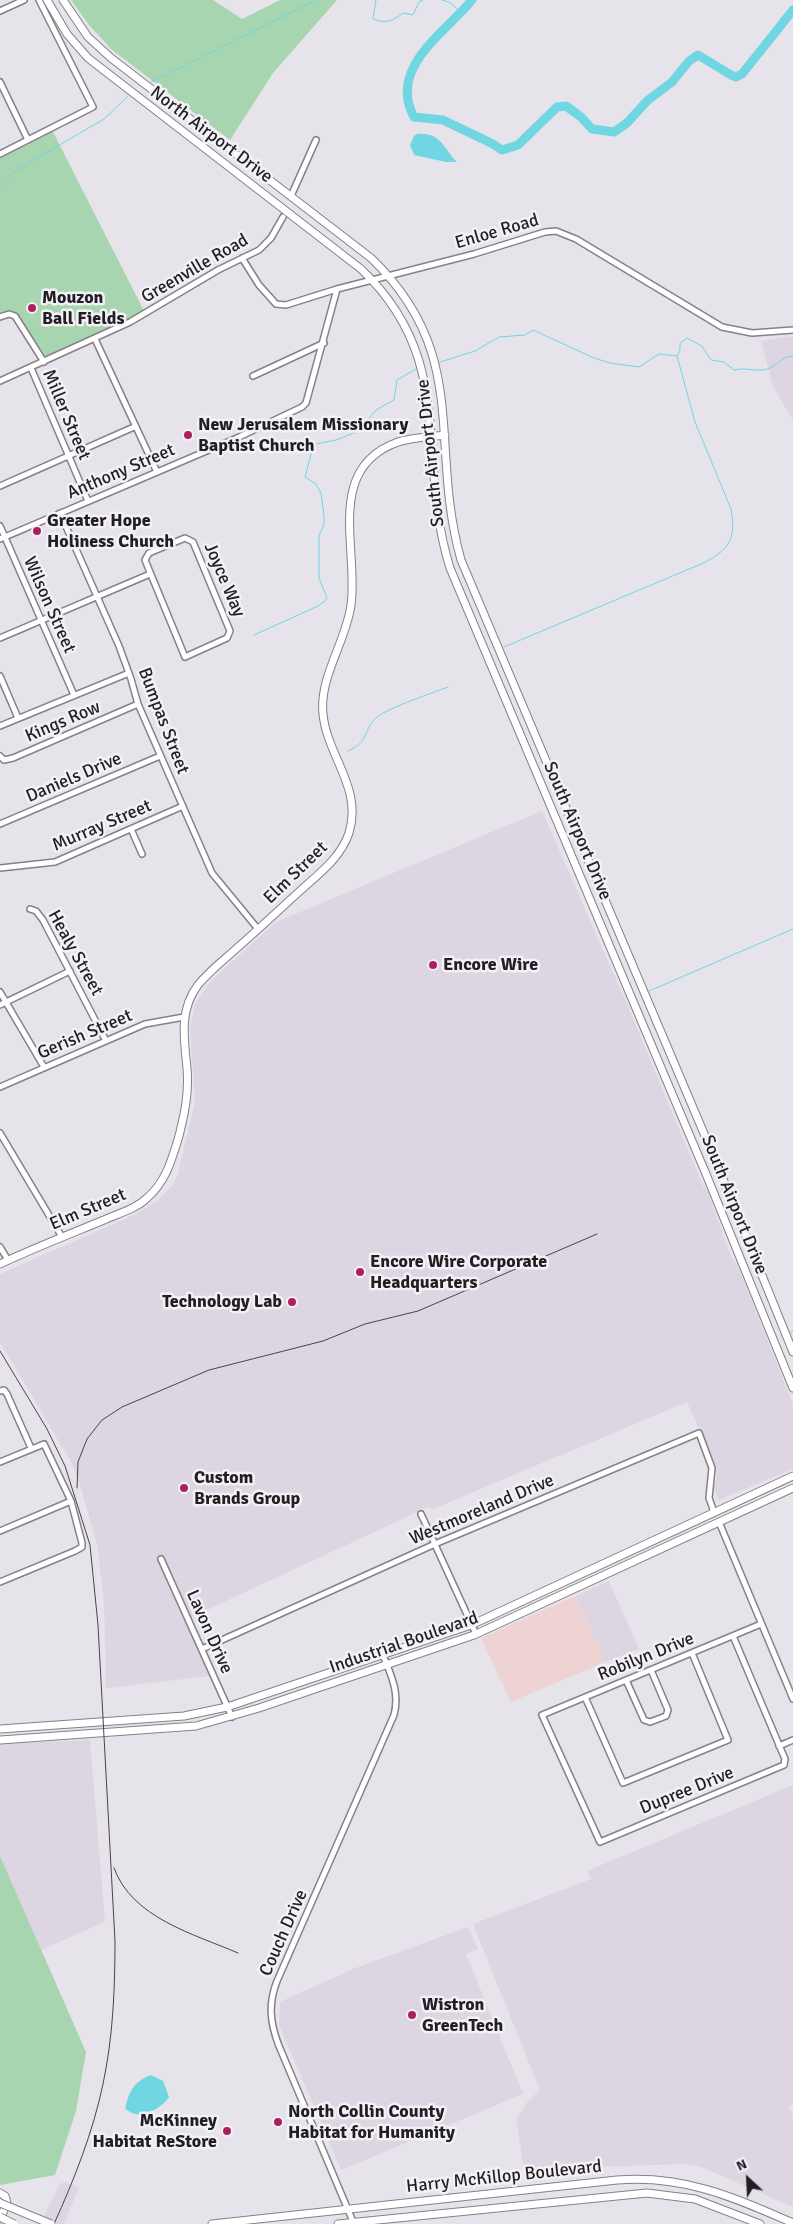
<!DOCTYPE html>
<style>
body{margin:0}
#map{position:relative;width:793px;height:2224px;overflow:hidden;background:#e7e3ea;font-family:Signika,sans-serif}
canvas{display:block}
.north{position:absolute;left:723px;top:2154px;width:50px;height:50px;-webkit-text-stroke:4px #f4f0f7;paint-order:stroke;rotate:335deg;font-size:14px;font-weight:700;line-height:20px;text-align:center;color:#211f22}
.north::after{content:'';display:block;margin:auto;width:18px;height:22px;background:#211f22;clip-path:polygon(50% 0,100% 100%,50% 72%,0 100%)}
</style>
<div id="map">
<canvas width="793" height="2224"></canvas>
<div class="north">N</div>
</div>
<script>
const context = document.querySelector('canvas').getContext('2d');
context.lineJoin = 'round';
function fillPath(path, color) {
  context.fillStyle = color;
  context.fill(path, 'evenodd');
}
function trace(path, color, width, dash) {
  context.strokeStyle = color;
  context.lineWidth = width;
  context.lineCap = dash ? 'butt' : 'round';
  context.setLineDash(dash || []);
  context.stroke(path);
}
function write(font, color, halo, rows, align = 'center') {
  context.font = font + ' Signika,sans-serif';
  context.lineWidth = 5;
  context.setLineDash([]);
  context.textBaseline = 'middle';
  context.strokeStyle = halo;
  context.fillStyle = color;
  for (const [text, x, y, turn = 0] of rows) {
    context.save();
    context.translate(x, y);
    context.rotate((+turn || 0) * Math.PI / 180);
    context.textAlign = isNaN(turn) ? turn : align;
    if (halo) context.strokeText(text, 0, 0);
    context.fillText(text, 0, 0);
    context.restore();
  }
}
const commercial = new Path2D(`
 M575 1596 605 1662 511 1702 481 1638Z`);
const built = new Path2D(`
 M793 336V420L773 387 761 341Z
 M542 811 629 1009 703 1186 707 1190 731 1257 737 1264 793 1404V1469L719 1500 714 1487 717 1476 715 1463 701 1427H698L687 1402 433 1509 428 1507 185 1620 210 1676 106 1688 104 1602 97 1545 81 1488 71 1462 0 1342V1274L136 1214 156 1202 172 1186 178 1174 195 1102 190 1028 195 1004 210 982 276 922Z
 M609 1581 639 1649 605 1662 575 1596Z
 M90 1740 105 1922 41 1950 0 1856V1744Z
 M793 1785V2104L789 2106 793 2116V2207L701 2167 686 2164 524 2169 516 2119 528 2101 540 2090 473 1924 591 1879 587 1871Z
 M468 1927 478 1949 466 1954 523 2094 341 2170 279 2025 280 2002 353 1969Z
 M65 2182 79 2187 64 2224H40L60 2184Z`);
const green = new Path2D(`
 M71 0H213L242 19 280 0H337L273 73 230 140 111 49 89 25Z
 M52 130 144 311 47 358 15 313 9 311 0 314V157Z
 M0 1856 86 2052 76 2111 55 2175 0 2185Z`);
const water = new Path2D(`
 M417 134C442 132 444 150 457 162H446L414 155 410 145 414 136Z
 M151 2075 163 2081 169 2097C163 2107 144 2118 132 2113 130 2112 128 2110 125 2109 129 2092 133 2082 151 2075Z`);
const stream = new Path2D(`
 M376 0 373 19C385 24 393 21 403 13L413 15 419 2 423 0
 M442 0 449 2 461 12
 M151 82 316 0
 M0 186 13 172 104 119 128 96
 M440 362 475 351 499 337 525 335 533 330 594 358 610 363 639 367 659 354 677 356 680 350V343L687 338 702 346 711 360 724 362 734 370C745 367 757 372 767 369 778 366 781 356 793 356
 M254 635 316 607 324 602 327 598 319 578V535L324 525V516L321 493 316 484 305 477 313 447 316 444 336 440 354 433 363 426 376 410 394 400 397 380 416 369
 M504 647 701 564C728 551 737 540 731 509L695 422 677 356
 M348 751C371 741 362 730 377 717 388 708 432 693 448 687
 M649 991 793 929
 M791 1333 793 1330`);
const river = new Path2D(`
 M472 0C447 31 387 68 414 117L443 120 493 144 502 150 518 145 557 107 566 106 581 117 592 129 614 132 627 123 647 101 672 82 689 61 698 55 731 75 736 77 742 74 793 10`);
const minor = new Path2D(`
 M0 11 24 0
 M0 82 28 140
 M0 154 93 107 39 0
 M291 196 316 140
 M242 258 259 285 276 304 286 305 337 289 474 254 545 232 556 231 576 239 722 327 752 333 793 330
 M0 317 9 314 15 316 44 362
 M95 339 157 472
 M31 368 88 501
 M253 376 324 343
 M0 381 130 322 218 270 259 250 271 238 283 217
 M0 486 134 427
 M60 513 119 646 131 679 138 704 212 873 258 929
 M0 526 74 695
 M185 538 193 542 230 631 227 638 185 657 145 560 149 553Z
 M0 539 237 438 302 407 306 403 337 289
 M0 638 150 574
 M0 676 18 718
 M0 726 129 673
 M0 756 4 760 13 758 138 704
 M0 824 160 756
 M131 829 142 854
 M0 868 55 862 183 806
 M30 909 36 911 43 920 106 1041
 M0 992 44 1067
 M0 1005 70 971
 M0 1087 145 1024 184 1017
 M0 1133 62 1237
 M0 1247 8 1260
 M0 1391 4 1390 7 1394 31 1448
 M0 1462 44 1444 71 1501 82 1543V1547L75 1551 0 1582
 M421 1514 476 1634
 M719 1522 793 1699
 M0 1531 71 1501
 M161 1559 232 1717
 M733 1636 785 1759 784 1765 600 1842 542 1715 761 1624
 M202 1649 435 1544 699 1433 712 1468 709 1498 714 1512
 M626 1680 644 1720 650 1722 666 1716 668 1710 651 1670
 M585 1697 623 1783 728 1740 692 1653
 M779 1746 793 1740
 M354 2224 279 2046C270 2023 268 2004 277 1981L394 1715C400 1693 391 1675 383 1655`);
const secondary = new Path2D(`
 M47 0 67 34 88 58 361 269C458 361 415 456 450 568L706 1174 793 1388
 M63 0 88 37 111 58 371 258C472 355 428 443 461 560L719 1169 793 1352
 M0 1264C34 1248 70 1234 104 1220 119 1213 136 1209 147 1198 166 1182 172 1159 179 1136 185 1112 189 1093 187 1068 184 1038 179 1010 198 985 209 971 224 960 237 948 259 929 280 909 301 890 320 873 341 857 349 833 363 788 327 756 323 714 319 677 346 642 351 605 359 550 324 468 398 442 413 437 430 437 445 435
 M0 1729 184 1716 227 1707 471 1625 793 1476
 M0 1740 196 1726 259 1708 474 1635 793 1488
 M0 2193 5 2196 7 2203 0 2219
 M212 2224 617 2180C685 2175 733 2197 793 2223
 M338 2224 647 2193 695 2199 760 2224`);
const rail = new Path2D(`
 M0 1351 47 1429 65 1466 90 1545 98 1625 115 1941C115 1989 113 2037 103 2084 93 2132 74 2180 54 2224
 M77 1488 78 1462 87 1439 102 1420 122 1407 209 1370 323 1341 365 1324 418 1311 597 1234
 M114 1868C132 1918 194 1934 238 1953`);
const secondaryBridge = new Path2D(`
 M0 2203 51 2224
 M0 2217 14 2224`);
const markers = [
 [32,308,5,"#ac2060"],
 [188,435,5,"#ac2060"],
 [37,531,5,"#ac2060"],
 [433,965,5,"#ac2060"],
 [360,1272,5,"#ac2060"],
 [292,1302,5,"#ac2060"],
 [184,1488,5,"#ac2060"],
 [412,2015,5,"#ac2060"],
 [278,2122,5,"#ac2060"],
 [227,2131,5,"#ac2060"]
];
const streetNames = [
 ["North Airport Drive",211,135,37],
 ["Enloe Road",497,232,-16],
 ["Greenville Road",195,269,-30],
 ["Miller Street",66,415,67],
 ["South Airport Drive",431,453,-96],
 ["Anthony Street",121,472,-23],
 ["Joyce Way",224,580,67],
 ["Wilson Street",49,605,66],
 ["Bumpas Street",163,721,69],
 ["Kings Row",63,722,-23],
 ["Daniels Drive",74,778,-23],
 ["Murray Street",102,826,-23],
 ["South Airport Drive",577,831,67],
 ["Elm Street",296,873,-44],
 ["Healy Street",75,953,61],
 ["Gerish Street",85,1035,-23],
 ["South Airport Drive",734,1205,68],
 ["Elm Street",88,1210,-23],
 ["Westmoreland Drive",482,1510,-23],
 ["Lavon Drive",209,1632,66],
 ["Industrial Boulevard",404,1643,-19],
 ["Robilyn Drive",646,1657,-22],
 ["Dupree Drive",687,1791,-22],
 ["Couch Drive",284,1933,-66],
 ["Harry McKillop Boulevard",504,2177,-6]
];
const poiNames = [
 ["Mouzon",42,298],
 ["Ball Fields",42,319],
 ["New Jerusalem Missionary",198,425],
 ["Baptist Church",198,446],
 ["Greater Hope",47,521],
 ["Holiness Church",47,542],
 ["Encore Wire",443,965],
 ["Encore Wire Corporate",370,1262],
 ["Headquarters",370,1283],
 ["Technology Lab",282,1302,"right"],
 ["Custom",194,1478],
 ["Brands Group",194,1499],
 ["Wistron",422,2005],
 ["GreenTech",422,2026],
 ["North Collin County",288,2112],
 ["Habitat for Humanity",288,2133],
 ["McKinney",217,2121,"right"],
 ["Habitat ReStore",217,2142,"right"]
];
fillPath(commercial, '#eed3d3');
fillPath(built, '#ddd5e2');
fillPath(green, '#a7d5b0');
fillPath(water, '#6fd6e2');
trace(stream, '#6fd6e2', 1);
trace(river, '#6fd6e2', 9);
trace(minor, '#858188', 8);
trace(secondary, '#858188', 9);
trace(minor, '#fff', 5);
trace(secondary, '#fff', 7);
trace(rail, '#474548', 1);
trace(secondaryBridge, '#858188', 9, []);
trace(secondaryBridge, '#fff', 7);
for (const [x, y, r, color] of markers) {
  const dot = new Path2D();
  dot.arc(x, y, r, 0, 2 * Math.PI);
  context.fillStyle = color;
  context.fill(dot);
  trace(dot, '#f4f0f7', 2);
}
write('18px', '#211f22', '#f4f0f7', streetNames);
write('bold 18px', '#211f22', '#f4f0f7', poiNames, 'left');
</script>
